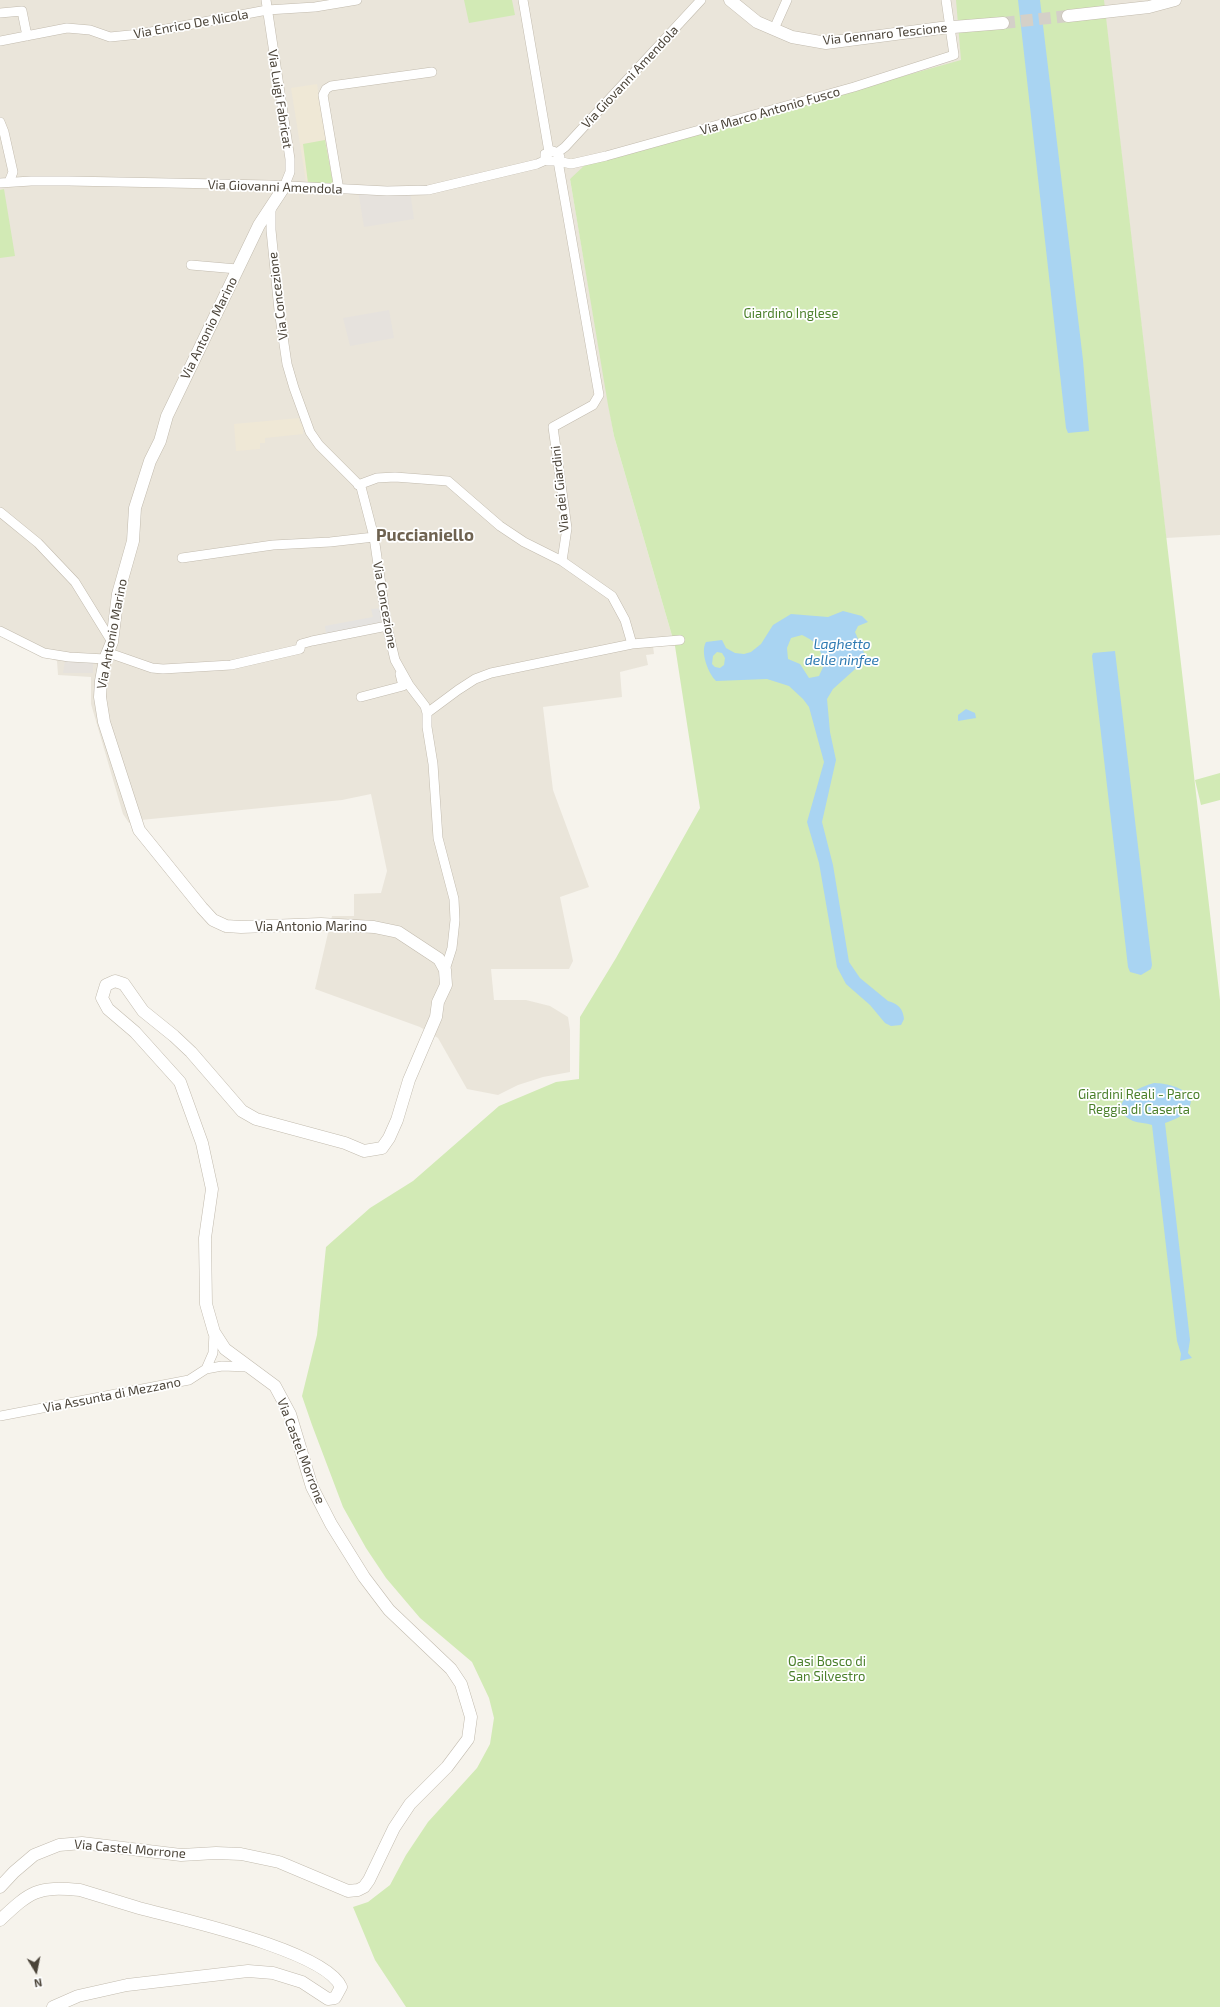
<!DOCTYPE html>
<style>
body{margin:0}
#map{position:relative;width:1220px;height:2007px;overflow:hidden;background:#f6f3ec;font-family:"Exo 2",sans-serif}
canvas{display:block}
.north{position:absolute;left:16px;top:1951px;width:40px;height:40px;-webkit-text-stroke:3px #fff;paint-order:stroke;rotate:170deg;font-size:11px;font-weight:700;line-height:16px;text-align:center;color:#4b4439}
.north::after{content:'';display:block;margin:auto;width:14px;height:18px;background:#4b4439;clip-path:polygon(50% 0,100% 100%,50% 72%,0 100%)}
</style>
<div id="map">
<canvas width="1220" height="2007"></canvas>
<div class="north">N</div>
</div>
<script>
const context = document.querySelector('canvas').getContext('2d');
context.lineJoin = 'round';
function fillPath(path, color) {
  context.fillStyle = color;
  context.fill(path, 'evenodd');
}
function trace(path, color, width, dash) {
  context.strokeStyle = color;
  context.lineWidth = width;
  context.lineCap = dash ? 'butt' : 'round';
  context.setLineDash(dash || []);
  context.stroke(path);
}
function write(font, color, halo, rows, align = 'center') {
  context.font = font + ' "Exo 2",sans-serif';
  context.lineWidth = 3.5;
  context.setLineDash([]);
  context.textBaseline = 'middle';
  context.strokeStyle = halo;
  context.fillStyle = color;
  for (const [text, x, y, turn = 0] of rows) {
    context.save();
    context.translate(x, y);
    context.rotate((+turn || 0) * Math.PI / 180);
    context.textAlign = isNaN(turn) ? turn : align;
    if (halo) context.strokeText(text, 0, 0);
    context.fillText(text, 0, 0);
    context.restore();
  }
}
const residential = new Path2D(`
 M0 0H1220V535L1166 538 1106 22 570 179 614 436 675 646H653L654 654 646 655 648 665 620 672 622 697 543 707 553 790 589 887 560 897 573 961 569 969H491L494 1000H526L550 1006 568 1017 570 1030V1072L543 1077 518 1085 498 1095 467 1089 438 1038 420 1027 315 989 332 916H354V894L381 893 387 871 371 794 342 800 141 820 129 823 123 814 91 704V677L58 675 57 661 22 648 0 636Z`);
const industrial = new Path2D(`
 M358 190 410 191 414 219 364 227Z
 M389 310 394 338 350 346 343 318Z
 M65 661H85L93 663V673H63Z`);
const education = new Path2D(`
 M317 84 333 183 306 182 291 88Z
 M299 418 300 423H303V434L265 438V443H260V449L236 451 234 424Z`);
const green = new Path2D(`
 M464 0H512L515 15 469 23Z
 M956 0H1104L1220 1000V2007H406L375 1960 353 1907 368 1902 390 1885 406 1855 428 1822 477 1768 490 1744 494 1718 489 1698 472 1662 420 1618 386 1578 366 1548 343 1507 312 1425 302 1396 317 1335 326 1247 370 1208 413 1181 499 1106 556 1082 579 1079 580 1017 616 958 700 808 675 646 614 436 608 405 570 179 585 165 961 60Z
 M325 140 333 183H308L303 144Z
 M4 189 15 256 0 258V190Z
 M1220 773V800L1201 805 1195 780Z`);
const parking = new Path2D(`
 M384 608 380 625 326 634 325 626 373 617 371 609Z`);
const water = new Path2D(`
 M1018 0H1040L1083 360 1089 431 1068 433 1066 428Z
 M843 611 862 616 868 622 858 626 855 632 865 655 863 662 833 689 827 699 830 732 836 760 822 822 833 865 849 962 860 978 888 1001C899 1004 903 1009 904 1019L901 1025 891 1026 885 1023 870 1005 846 984 837 967 819 863 807 822 824 762 809 707 803 699 789 686 767 679 716 681C708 673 700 652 706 642L722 640 726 648 735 653 744 654 751 652 761 644 773 625 791 614 828 617ZM802 635C819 643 820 648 824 665L819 676 809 678 800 664 788 659 787 648 791 638ZM717 652 722 653 725 658 724 665 720 668 715 667 712 664 713 656Z
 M1115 651 1152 965 1151 969 1141 975 1130 972 1128 967 1092 656 1093 653Z
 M966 709 975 713 976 718 958 721V715Z
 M1154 1083C1171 1083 1208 1094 1182 1115 1177 1119 1170 1121 1165 1123L1190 1340 1188 1353 1192 1358 1180 1361 1181 1354 1177 1341 1152 1125C1146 1123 1139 1123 1133 1121 1103 1106 1137 1087 1154 1083Z`);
const tertiaryTunnel = new Path2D(`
 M1003 23 1068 16`);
const minor = new Path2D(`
 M266 0 290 159V172L284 187
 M523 0 549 152
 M0 13 22 11 27 36
 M774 29 787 0
 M0 41 67 28 90 30 110 37 140 34 267 10 315 7 357 0
 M0 122 4 132 13 172 9 182
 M557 153 565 147 701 0
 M558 161 571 164 606 156 854 87 954 55 946 0
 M0 183 31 181H69L269 185 387 191 428 190 537 164 546 160
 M339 190 323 95 326 89 331 86 432 72
 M271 206V230L279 310 287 364 294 388 310 432 319 445 361 487 374 537 387 626 395 660 409 685 425 706 427 713V727L433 764 438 838 454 899 455 920 452 948 445 970
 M191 265 237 269
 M358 485 377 478 395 477 448 481 500 526 524 542 562 561
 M0 512 38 543 75 582 112 642
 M182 558 273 545 330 542 374 537
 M0 631 44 653 69 657 105 659
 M632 644 680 640
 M109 653 152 668 163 669 231 665 300 649 301 644 312 641 387 626
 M361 697 403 686 400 674
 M427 713 458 690 475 679 491 673 632 644 625 620 612 596 562 561 567 528 553 427 593 405 599 395 558 161 560 157 557 153 553 151 545 154V158L548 161H558
 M206 1369 222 1366 248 1367
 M0 1416 189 1380 206 1369 213 1353 214 1332`);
const tertiary = new Path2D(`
 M730 0 757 22 792 37 826 43 941 28 1003 23
 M1068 16 1149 7 1175 0
 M0 1887 14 1872 34 1855 59 1845 82 1843 181 1855 216 1853 241 1854 279 1862 348 1891 358 1890 364 1887 369 1880 394 1828 410 1804 447 1767 468 1739 471 1717 461 1684 451 1669 389 1610 364 1577 331 1524 312 1487 290 1414 275 1386 225 1349 214 1332 206 1304 205 1238 212 1189 202 1143 180 1082 135 1032 108 1009 102 998 106 985 115 981 124 984 143 1011 174 1036 191 1052 242 1111 256 1119 345 1143 364 1151 382 1148 389 1138 397 1120 409 1080 436 1017 438 1002 446 985 445 970 439 959 398 932 374 927 321 924 241 927 226 926 213 920 202 908 139 830 104 722 100 697 101 681 105 659 112 642 118 594 133 541 135 508 150 461 160 441 167 416 259 225 284 187
 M0 1920C31 1891 37 1886 80 1890 100 1896 119 1902 139 1908 179 1919 325 1950 341 1987L335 1998 328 1999 302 1982 273 1973 248 1971 127 1985 78 1996 53 2007`);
const streetNames = [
 ["Via Enrico De Nicola",191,24,-10],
 ["Via Gennaro Tescione",885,34,-6],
 ["Via Giovanni Amendola",630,77,-47],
 ["Via Luigi Fabricat",280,99,81],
 ["Via Marco Antonio Fusco",770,111,-16],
 ["Via Giovanni Amendola",275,187,2],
 ["Via Concezione",278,296,-97],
 ["Via Antonio Marino",209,328,-64],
 ["Via dei Giardini",560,489,-96],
 ["Via Concezione",385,605,80],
 ["Via Antonio Marino",112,634,-79],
 ["Via Antonio Marino",311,927],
 ["Via Assunta di Mezzano",112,1395,-11],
 ["Via Castel Morrone",301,1451,69],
 ["Via Castel Morrone",130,1849,5]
];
const parkNames = [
 ["Giardino Inglese",791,314],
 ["Giardini Reali - Parco",1139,1095],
 ["Reggia di Caserta",1139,1110],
 ["Oasi Bosco di",827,1662],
 ["San Silvestro",827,1677]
];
const waterNames = [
 ["Laghetto",842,644],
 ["delle ninfee",842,660]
];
const districtNames = [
 ["Puccianiello",425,535]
];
fillPath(residential, '#eae5da');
fillPath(industrial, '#e6e2dd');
fillPath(education, '#efe8d6');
fillPath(green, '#d2eab5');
fillPath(parking, '#e5e3e0');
fillPath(water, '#a9d4f2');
trace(tertiaryTunnel, '#d4d0c8', 12, [12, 6]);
trace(minor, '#c2bbae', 10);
trace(tertiary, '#c2bbae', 13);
trace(minor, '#fff', 9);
trace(tertiary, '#fff', 12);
write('13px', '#4b4439', '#fff', streetNames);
write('13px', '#4a7f2a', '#fff', parkNames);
write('italic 14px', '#2e7ab2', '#fff', waterNames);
write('bold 17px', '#6e6250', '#fff', districtNames);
</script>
